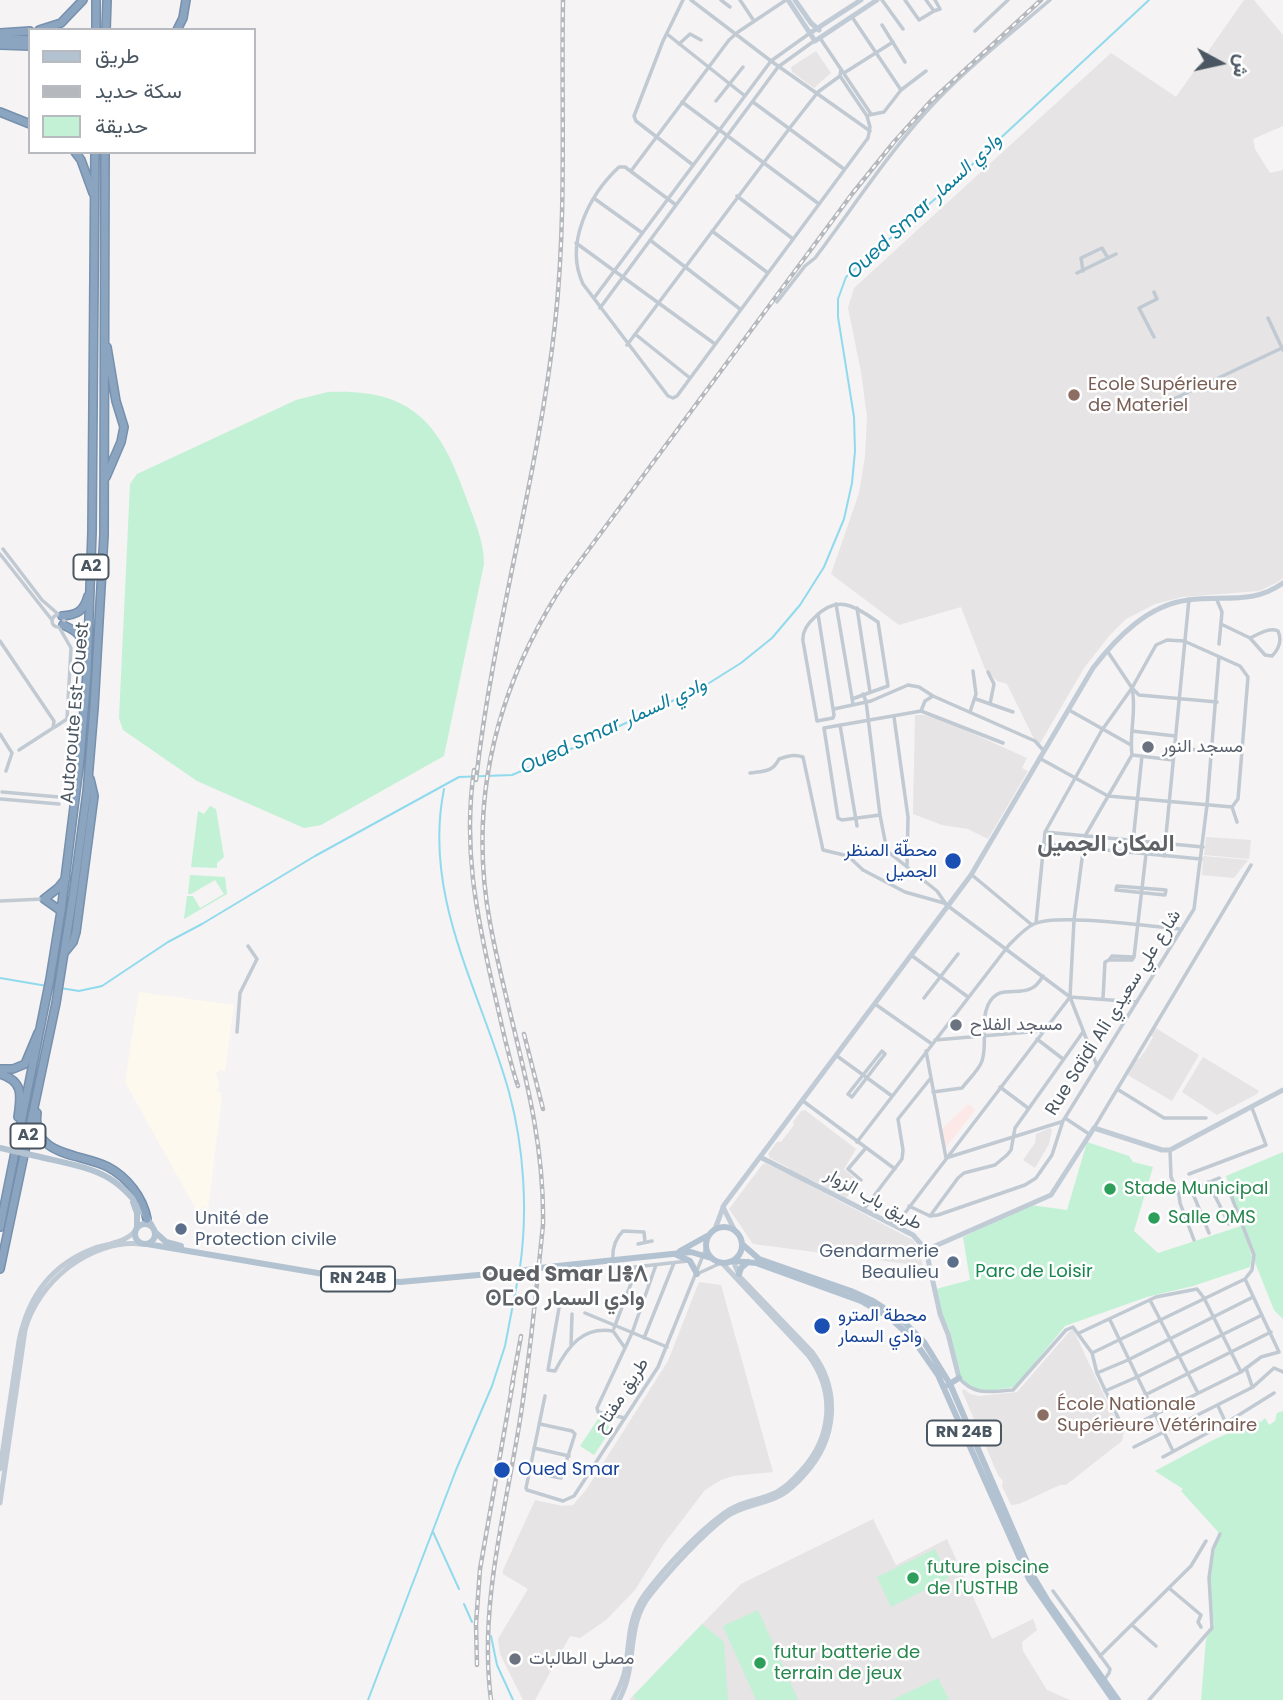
<!DOCTYPE html>
<meta charset="utf-8">
<style>
body{margin:0}
#map{position:relative;width:1283px;height:1700px;overflow:hidden;background:#f5f3f3;font-family:Poppins,Vazirmatn,sans-serif}
canvas{display:block}
.legend{position:absolute;left:28px;top:28px;width:228px;height:126px;box-sizing:border-box;background:#fff;border:2px solid #b7bbc0;margin:0;padding:9px 12px;list-style:none;font-size:21px;color:#4a5661}
.legend li{display:flex;align-items:center;gap:14px;height:35px}
.legend b{width:35px;border:2px solid #b7bbc0}
.north{position:absolute;left:1185px;top:28px;width:70px;height:70px;-webkit-text-stroke:5px #fff;paint-order:stroke;rotate:98deg;font-size:19px;font-weight:700;line-height:28px;text-align:center;color:#4a5661}
.north::after{content:'';display:block;margin:auto;width:24px;height:32px;background:#4a5661;clip-path:polygon(50% 0,100% 100%,50% 72%,0 100%)}
</style>
<div id="map">
<canvas width="1283" height="1700"></canvas>
<ul class="legend">
<li><b style="height:9px;background:#b3c2d1"></b>طريق</li>
<li><b style="height:9px;background:#b5b8bd"></b>سكة حديد</li>
<li><b style="height:19px;background:#c3f1d5"></b>حديقة</li>
</ul>
<div class="north">ش</div>
</div>
<script>
const context = document.querySelector('canvas').getContext('2d');
context.lineJoin = 'round';
function fillPath(path, color) {
  context.fillStyle = color;
  context.fill(path, 'evenodd');
}
function trace(path, color, width, dash) {
  context.strokeStyle = color;
  context.lineWidth = width;
  context.lineCap = dash ? 'butt' : 'round';
  context.setLineDash(dash || []);
  context.stroke(path);
}
function write(font, color, halo, rows, align = 'center') {
  context.font = font + ' Poppins,Vazirmatn,"Noto Sans Tifinagh",sans-serif';
  context.lineWidth = 5;
  context.setLineDash([]);
  context.textBaseline = 'middle';
  context.strokeStyle = halo;
  context.fillStyle = color;
  for (const [text, x, y, turn = 0] of rows) {
    context.save();
    context.translate(x, y);
    context.rotate((+turn || 0) * Math.PI / 180);
    context.textAlign = isNaN(turn) ? turn : align;
    if (halo) context.strokeText(text, 0, 0);
    context.fillText(text, 0, 0);
    context.restore();
  }
}
const commercial = new Path2D(`
 M139 992 234 1005 225 1072 221 1070 216 1073 219 1084 217 1092H220L222 1097 208 1211 206 1206 197 1211 125 1082Z`);
const education = new Path2D(`
 M1244 0H1254L1283 35V126L1253 139 1255 149 1270 173 1283 170V578L1278 582 1259 591 1183 597 1155 604 1126 619 1109 636 1084 668 1038 747 1007 684 997 681 985 669 961 607 899 625 831 574 859 493 865 456 867 417 861 372 848 308 854 288 1111 53 1176 97Z
 M816 51 831 73 814 88 792 72 791 67Z
 M915 715H924L943 720 1027 758 1022 768 1028 771 988 839 968 829 942 825 913 814Z
 M1206 837 1251 840 1249 859 1204 855Z
 M1203 856 1248 860 1234 878 1202 875Z
 M1154 1027 1199 1055 1172 1101 1126 1074 1136 1057 1139 1059 1145 1051 1153 1037 1150 1035Z
 M1203 1057 1259 1091 1257 1094 1217 1115 1182 1092Z
 M805 1110 856 1149 844 1169 859 1182 846 1198 810 1179 807 1184 913 1240 919 1249 923 1266 753 1244 729 1209 762 1165 765 1163 788 1174 789 1168 770 1158 768 1154 777 1142H781L794 1125 793 1122 801 1111Z
 M1050 1128 1052 1130 1049 1144 1035 1168 1023 1160 1035 1143 1036 1134Z
 M699 1282 721 1285 773 1472 733 1476 721 1480 705 1490 663 1545 635 1590 606 1620 580 1638 570 1636 535 1700H523L500 1654 498 1639 528 1589 503 1574V1570L535 1500 562 1506 573 1505 586 1490 668 1361Z
 M1073 1329 1110 1408 1124 1431 1122 1441 1066 1485H1060L1019 1504 1011 1505 1002 1486 1003 1481 998 1475 962 1391 964 1389 970 1394 979 1396 1017 1392 1069 1332Z
 M873 1519 896 1565 947 1539 992 1639 1033 1619 1037 1630 1022 1642 1023 1651 1047 1690 1070 1700H629L741 1584Z`);
const medical = new Path2D(`
 M968 1104 975 1110 943 1151 939 1132Z`);
const green = new Path2D(`
 M328 392C412 388 440 423 466 497 474 520 484 540 484 564L444 756 321 825 304 828 197 781 123 730 119 718 130 484 137 474 296 400Z
 M210 806 216 809 224 857 217 863V868L191 867 198 811 204 814Z
 M190 875 225 877 227 894 184 919 187 896H193L200 908 224 894 215 880 191 894H188Z
 M1087 1142 1129 1156 1133 1162 1153 1167 1134 1231 1158 1253 1241 1226 1226 1176 1283 1152V1319L1274 1310 1248 1245 1252 1257 1250 1267 1193 1286 1147 1297 1065 1326 1015 1387C1003 1388 986 1393 975 1390 954 1382 953 1346 949 1328L944 1325 936 1289 970 1280 963 1237 1030 1205 1067 1210Z
 M1283 1411V1700H1201L1206 1639 1214 1626 1209 1580 1215 1547 1220 1534 1181 1491 1183 1489 1155 1471 1211 1441 1255 1421 1261 1422 1265 1418 1269 1425 1275 1421 1277 1413Z
 M598 1419 612 1428 594 1455 580 1446Z
 M935 1549 949 1578 891 1607 877 1577Z
 M758 1610 798 1700H756L723 1626Z
 M702 1624 724 1642 728 1700H636L633 1696Z
 M938 1678 949 1700H892Z`);
const stream = new Path2D(`
 M444 789C422 898 481 991 509 1092 524 1147 528 1211 520 1267
 M0 978 47 986
 M60 988 79 991 102 986 168 942 202 924 315 856 459 777 512 775 552 758 706 685 741 663 772 638 800 605 824 567 844 519 852 483 855 451 854 417 838 317V299L846 277 935 199 1149 0
 M433 1532 459 1589
 M464 1604 472 1622
 M491 1636 497 1665 513 1700
 M368 1700 456 1470 492 1386 505 1346 519 1273`);
const street = new Path2D(`
 M683 0 663 41 634 116 636 121 693 165
 M691 0 771 61 870 131
 M721 0 730 7
 M740 0 754 21
 M882 0 903 29
 M905 0 919 20 934 11
 M926 0 934 11 940 9 935 0
 M852 17 901 90
 M882 25 905 62
 M975 31 1008 0
 M667 34 745 96
 M820 38 871 114
 M679 44 690 34 701 40
 M844 73 893 42
 M716 101 743 67
 M682 102 819 204
 M753 102 844 169
 M869 115 884 112 901 90 926 71
 M631 171 729 40 738 32 786 0
 M737 196 793 239
 M595 199 641 232
 M676 205 625 167H619C589 195 564 244 583 284L668 396 673 398 677 396 868 138 870 127 867 116 840 76 841 69
 M712 231 768 273
 M650 240 740 309
 M576 243 715 344
 M1083 271 1081 258 1102 248 1108 258
 M1077 273 1116 254
 M1154 292 1157 299 1139 308 1154 337
 M594 298 771 61 810 33
 M777 302 805 266 815 258C852 209 885 158 926 112 963 71 1008 36 1050 0
 M600 308 778 67 814 41
 M1268 318 1283 350
 M635 334 690 378
 M627 345 789 129 818 92 840 76
 M1161 405 1282 348
 M3 549 42 600 58 614
 M0 554 52 620
 M1217 600 1222 612 1219 644
 M836 604 853 704
 M857 608 870 692
 M818 614 834 715 833 718 817 721 803 641C802 631 807 624 815 617 838 594 854 606 878 622L888 686 852 699
 M52 621a6 6 0 1 1 12 0a6 6 0 1 1-12 0Z
 M1221 624 1250 638 1265 655 1272 656C1279 649 1282 640 1278 631 1269 627 1259 634 1250 638
 M0 641 54 721 53 728 19 750
 M1108 652 1132 688 1139 695 1217 702
 M988 672 994 684 990 704
 M863 694 866 701 880 815 887 851 906 866
 M976 699 1013 712
 M834 709 871 701 908 685 919 687 933 696
 M1069 710 1131 745
 M921 711 925 701 933 696 1035 741 1044 751
 M970 712 976 694 973 671
 M894 717 908 817 907 867 937 891 946 904
 M840 725 857 826
 M55 727 67 719 71 648 59 627
 M1132 731 1175 736
 M0 734 12 753 6 771
 M1174 748 1212 751
 M1132 755 1173 760
 M1041 759 1108 796 1232 807
 M750 773C764 771 773 772 779 759 788 756 794 754 803 757L823 850 848 856 863 870 905 892 944 903 1070 997
 M2 792 59 797
 M1 799 59 804
 M1232 807 1237 822
 M880 815 842 820 838 818 824 728 921 711 1003 743
 M1045 832 1203 847
 M1043 844 1201 859
 M1132 851 1142 756
 M1164 856 1189 599
 M972 875 1032 925
 M1117 886 1166 890 1165 895 1116 890Z
 M0 901 43 899
 M1036 923 1045 832 1102 730 1132 688
 M911 955 968 997
 M1109 960 1112 956 1134 957
 M1070 997 1097 1066
 M1070 997 1137 1002
 M924 998 958 954
 M1103 998 1105 962 1109 960H1132L1134 957 1146 854
 M875 1004 932 1044
 M237 1032 240 993 257 959 248 946
 M1037 1039 1063 1059
 M935 1040 1041 1031
 M882 1051 885 1054 852 1097 848 1094Z
 M926 1051 946 1158 1061 1122
 M837 1056 892 1096
 M1000 1087 1028 1108
 M1117 1089 1164 1118H1206
 M933 1092 962 1088C968 1080 979 1070 982 1061 988 1043 980 1022 988 1005 999 983 1016 997 1032 988 1037 986 1040 981 1043 976
 M803 1101 895 1169
 M1065 1118 1089 1134
 M1094 1128 1251 865
 M857 1142 1009 945C1016 938 1025 928 1034 924 1059 913 1152 927 1182 929
 M1189 1174 1266 1145 1252 1108
 M861 1180 848 1169 865 1149
 M1208 1182 1229 1224
 M1191 1189 1209 1233
 M1179 1195 1180 1203 1194 1240
 M909 1206 930 1216 938 1215 1025 1185 1036 1178 1052 1155 1063 1121 1194 909 1207 805 1219 657
 M864 1209 902 1159 903 1150 898 1119 930 1079
 M930 1216 958 1178 964 1173 995 1165 1007 1155 1011 1150 1015 1128 1083 1032
 M895 1226 1070 997 1074 920 1085 836 1132 755C1129 732 1137 711 1132 688L1156 645 1167 640 1184 641 1240 666 1248 677 1238 799 1232 807
 M638 1244 652 1241
 M613 1261C612 1250 615 1239 623 1231L644 1232 645 1242
 M617 1269 688 1261
 M699 1273 721 1263
 M1150 1300 1198 1393
 M559 1308 548 1370 555 1371C568 1346 583 1326 613 1331L625 1348
 M585 1313 667 1347
 M1110 1320 1173 1451
 M614 1328 637 1268
 M1079 1333 1156 1297 1197 1289 1204 1298 1241 1372
 M644 1338 674 1263
 M571 1346 572 1314
 M1092 1353 1245 1279 1252 1270 1254 1255 1227 1185 1219 1178 1179 1195 1171 1177 1170 1150
 M1246 1368 1252 1386
 M1097 1373 1128 1360 1253 1297
 M959 1378C976 1397 990 1391 1013 1390L1066 1330 1073 1327 1092 1353 1097 1373 1124 1430 1241 1372 1261 1357 1279 1352 1245 1279
 M1105 1391 1137 1377 1262 1315
 M545 1396 526 1488 527 1490 563 1501 574 1496 658 1367 706 1248
 M1218 1406 1226 1423
 M1115 1410 1271 1332
 M625 1418 598 1412 597 1408 632 1333 656 1265
 M1134 1447 1253 1387 1274 1368 1283 1372
 M534 1448 569 1456
 M1163 1457 1226 1423 1274 1393
 M530 1472 561 1478 575 1434 572 1431 540 1424
 M1169 1588 1201 1615 1198 1622 1201 1627
 M1053 1591 1110 1669 1109 1673 1104 1680
 M1132 1625 1156 1646
 M1100 1656 1191 1566 1206 1541
 M1149 1700 1212 1628 1209 1578 1213 1549 1220 1534`);
const secondary = new Path2D(`
 M788 0 815 41 877 0
 M795 0 811 23 819 30
 M810 33 861 0
 M760 1157 913 1235 926 1250 940 1314 948 1334 959 1378
 M723 1207 735 1231
 M715 1229 724 1205 971 875 1093 668C1117 637 1148 605 1188 600 1223 595 1253 605 1283 583
 M926 1250 1051 1195 1094 1128 1162 1150H1170L1283 1090
 M0 1469 19 1341C28 1296 51 1264 95 1248 109 1244 126 1242 135 1231
 M0 1503 25 1330C38 1282 90 1239 141 1244
 M613 1700C618 1690 623 1681 625 1670 630 1643 627 1618 645 1594 665 1567 696 1534 723 1514 739 1501 759 1501 777 1492 786 1487 794 1479 801 1471 832 1437 836 1392 808 1355L723 1264
 M619 1700C639 1665 624 1627 651 1594 670 1570 702 1535 726 1517 743 1505 763 1505 781 1495 790 1490 798 1482 805 1474 837 1439 841 1390 812 1352L740 1277 733 1261`);
const primary = new Path2D(`
 M36 1156C95 1170 119 1170 152 1226
 M133 1202 137 1213V1228
 M135 1234a10 10 0 1 1 20 0a10 10 0 1 1-20 0Z
 M706 1245a18 18 0 1 1 36 0a18 18 0 1 1-36 0Z
 M155 1232 166 1242 181 1246
 M147 1244 347 1278 400 1282 512 1272
 M742 1244 759 1259 851 1291 873 1301 901 1319 924 1342 950 1384 1033 1576 1048 1601 1118 1700
 M680 1251 707 1236
 M677 1255 690 1261 697 1274
 M734 1261 756 1263 861 1301 889 1317 913 1339 938 1375 1029 1579 1113 1700
 M548 1267 691 1252 711 1258
 M739 1274 741 1268 748 1262
 M948 1385 959 1378`);
const highway = new Path2D(`
 M39 30 61 23 83 0
 M96 30V0
 M106 30 107 0
 M177 30 183 18 186 0
 M0 33 30 31
 M0 38 30 40
 M0 45 30 46
 M0 112 30 124
 M75 152 81 160 93 193
 M106 477 121 442 124 427 116 401 107 347
 M62 616C77 615 84 611 88 596
 M63 625C77 631 83 636 85 652
 M61 911 44 899 58 888 66 878
 M65 952 73 942 76 932 94 796 90 779
 M0 1069H13L25 1064 38 1033
 M0 1074C24 1081 21 1096 18 1117
 M37 1113C31 1157 80 1153 108 1167 127 1177 143 1197 147 1219
 M0 1227 50 979 61 911 80 759 87 673 92 532 95 152
 M0 1269 56 1003 73 896 87 792 94 708 104 535 105 152`);
const rail = new Path2D(`
 M474 770C463 847 476 912 493 987 501 1020 507 1054 518 1086
 M476 780C493 627 538 478 555 324 567 216 561 108 563 0
 M524 1034 543 1109
 M511 1390 521 1336
 M477 1665 476 1624 480 1569 513 1382
 M491 1700C479 1608 504 1517 519 1426 530 1359 536 1292 543 1225 545 1118 509 1026 490 923 467 798 497 685 566 580L852 194 894 142 930 102 1041 0`);
const primaryBridge = new Path2D(`
 M0 1148 36 1156
 M512 1272 548 1267`);
const markers = [
 [1074,395,7,"#8d6e63"],
 [1148,747,7,"#6b7280"],
 [953,861,9,"#1a4fb4"],
 [956,1025,7,"#6b7280"],
 [1110,1189,7,"#2e9e5b"],
 [1154,1218,7,"#2e9e5b"],
 [181,1229,7,"#5c6f8a"],
 [953,1262,7,"#5c6f8a"],
 [822,1326,9,"#1a4fb4"],
 [1043,1415,7,"#8d6e63"],
 [502,1470,9,"#1a4fb4"],
 [913,1578,7,"#2e9e5b"],
 [515,1659,7,"#6b7280"],
 [760,1663,7,"#2e9e5b"]
];
const shields = [
 [91,567,35],
 [28,1136,35],
 [358,1279,74],
 [964,1433,74]
];
const shieldNames = [
 ["A2",91,567],
 ["A2",28,1136],
 ["RN 24B",358,1279],
 ["RN 24B",964,1433]
];
const educationNames = [
 ["Ecole Supérieure",1088,385],
 ["de Materiel",1088,406],
 ["École Nationale",1057,1405],
 ["Supérieure Vétérinaire",1057,1426]
];
const streetNames = [
 ["Autoroute Est-Ouest",76,713,-85],
 ["Rue Saïdi Ali شارع علي سعيدي",1114,1013,-58],
 ["طريق باب الزوار",873,1200,29],
 ["طريق مفتاح",622,1396,-57]
];
const worshipNames = [
 ["مسجد النور",1162,747],
 ["مسجد الفلاح",970,1025],
 ["مصلى الطالبات",529,1659]
];
const transitNames = [
 ["محطّة المنظر",937,851,"right"],
 ["الجميل",937,872,"right"],
 ["محطة المترو",838,1316],
 ["وادي السمار",838,1337],
 ["Oued Smar",518,1470]
];
const leisureNames = [
 ["Stade Municipal",1124,1189],
 ["Salle OMS",1168,1218],
 ["future piscine",927,1568],
 ["de l'USTHB",927,1589],
 ["futur batterie de",774,1653],
 ["terrain de jeux",774,1674]
];
const serviceNames = [
 ["Unité de",195,1219],
 ["Protection civile",195,1240],
 ["Gendarmerie",939,1252,"right"],
 ["Beaulieu",939,1273,"right"]
];
const parkNames = [
 ["Parc de Loisir",1034,1272]
];
const waterNames = [
 ["Oued Smar وادي السمار",925,207,-43],
 ["Oued Smar وادي السمار",614,727,-25]
];
const quarterNames = [
 ["Oued Smar ⵡⴻⴷ",565,1276],
 ["ⵙⵎⴰⵔ وادي السمار",565,1300]
];
const districtNames = [
 ["المكان الجميل",1106,845]
];
fillPath(commercial, '#fdf9ef');
fillPath(education, '#e6e4e5');
fillPath(medical, '#fce8e6');
fillPath(green, '#c3f1d5');
trace(stream, '#90daee', 2);
trace(highway, '#7690ad', 10);
trace(street, '#c1cad2', 3.5);
trace(secondary, '#c1cbd6', 5);
trace(primary, '#b3c2d1', 6);
trace(highway, '#8ba5c1', 7);
trace(rail, '#b5b8bd', 4.5);
trace(rail, '#fff', 2, [5]);
trace(primaryBridge, '#b3c2d1', 6);
for (const [x, y, r, color] of markers) {
  const dot = new Path2D();
  dot.arc(x, y, r, 0, 2 * Math.PI);
  context.fillStyle = color;
  context.fill(dot);
  trace(dot, '#fff', 2.5);
}
for (const [x, y, w] of shields) {
  const box = new Path2D();
  box.roundRect(x - w / 2, y - 12.5, w, 25, 5);
  context.fillStyle = '#fff';
  context.fill(box);
  trace(box, '#4a5661', 2);
}
write('bold 16px', '#4a5661', null, shieldNames);
write('18px', '#785e54', '#fff', educationNames, 'left');
write('18px', '#4a5661', '#fff', streetNames);
write('18px', '#5b616d', '#fff', worshipNames, 'left');
write('18px', '#164399', '#fff', transitNames, 'left');
write('18px', '#27864d', '#fff', leisureNames, 'left');
write('18px', '#4e5e75', '#fff', serviceNames, 'left');
write('18px', '#17864f', '#fff', parkNames);
write('italic 19px', '#0c7c9b', '#fff', waterNames);
write('bold 21px', '#5f6368', '#fff', quarterNames);
write('bold 24px', '#5f6368', '#fff', districtNames);
</script>
